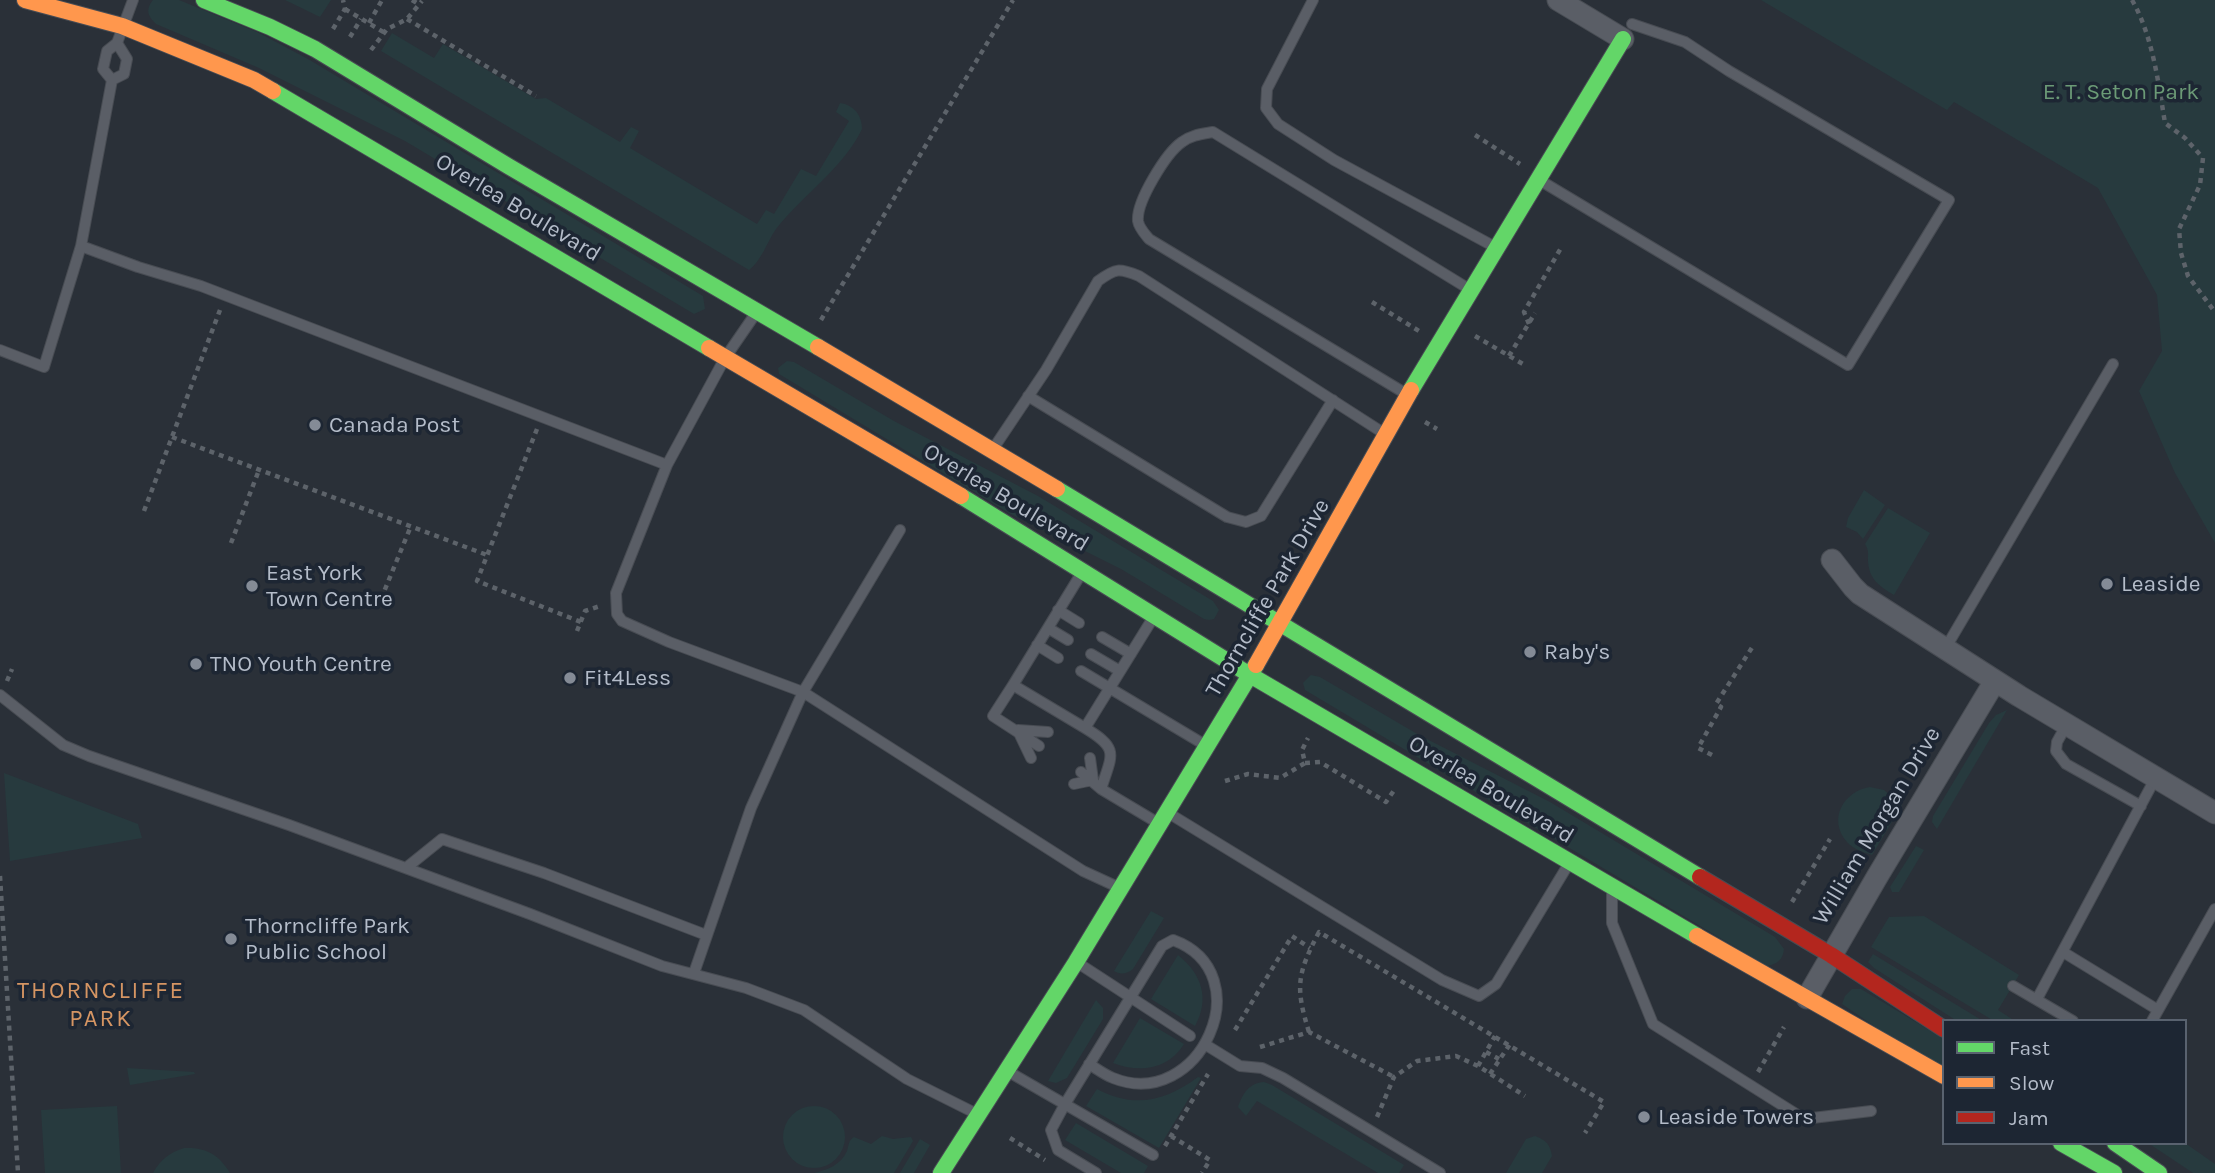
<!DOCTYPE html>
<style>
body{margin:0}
#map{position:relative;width:2215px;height:1173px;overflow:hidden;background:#2a3038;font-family:Karla,sans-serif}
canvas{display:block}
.legend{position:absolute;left:1942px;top:1019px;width:245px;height:126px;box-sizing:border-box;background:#1d2633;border:2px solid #59626f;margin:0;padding:9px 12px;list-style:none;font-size:21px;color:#b4bcc9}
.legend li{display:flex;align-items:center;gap:14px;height:35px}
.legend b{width:35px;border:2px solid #59626f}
</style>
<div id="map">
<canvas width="2215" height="1173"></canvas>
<ul class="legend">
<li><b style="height:9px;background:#63d668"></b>Fast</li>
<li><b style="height:9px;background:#ff974d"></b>Slow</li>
<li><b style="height:9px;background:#b3261e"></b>Jam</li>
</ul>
</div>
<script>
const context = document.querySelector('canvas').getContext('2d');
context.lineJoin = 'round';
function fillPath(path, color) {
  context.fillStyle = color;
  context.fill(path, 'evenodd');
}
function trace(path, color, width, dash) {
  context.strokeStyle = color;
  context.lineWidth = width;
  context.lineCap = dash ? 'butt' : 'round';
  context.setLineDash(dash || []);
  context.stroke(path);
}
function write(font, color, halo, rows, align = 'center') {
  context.font = font + ' Karla,sans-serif';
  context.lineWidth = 7;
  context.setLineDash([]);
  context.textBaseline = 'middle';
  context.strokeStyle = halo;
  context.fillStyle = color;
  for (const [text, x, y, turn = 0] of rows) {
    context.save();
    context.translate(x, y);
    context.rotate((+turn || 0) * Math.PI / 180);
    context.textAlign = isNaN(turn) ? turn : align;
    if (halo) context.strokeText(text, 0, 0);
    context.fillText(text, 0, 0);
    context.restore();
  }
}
const green = new Path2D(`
 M153 0H179L257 32 308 59 703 296 705 309 694 314 405 141 259 68 156 24C148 16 145 10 153 0Z
 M285 0H331L320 17Z
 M1761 0H2215V543L2175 473 2139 391 2162 351 2157 295 2098 188 1954 102 1947 110Z
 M392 33 434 58 443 44 536 99 546 98 620 142 631 127 639 131 630 148 757 224 766 210 774 214 801 169 816 176 849 121 836 112 840 103C854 105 862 115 862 129 845 166 801 197 776 229 767 242 762 260 749 270L381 51Z
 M787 361 794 362 894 421 1038 496 1213 601 1219 610 1214 619 1209 620 1204 619 1121 569 1009 513 779 374 778 368Z
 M1864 490 1885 505 1863 539 1857 532 1846 527 1848 518Z
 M1888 508 1930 533 1894 595C1879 586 1869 579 1868 561 1868 554 1869 550 1865 544Z
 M1311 675 1320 677 1419 735 1550 802 1775 937 1784 949C1783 960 1777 964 1767 966L1305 690 1303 683Z
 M2007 710 1937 829 1932 822 1933 816 1989 723 1996 715Z
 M4 773 138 824 142 838 10 861Z
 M1870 787 1884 790 1902 805 1872 855C1863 852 1853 849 1847 842 1827 819 1844 791 1870 787Z
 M1916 846 1924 850 1899 892H1892L1890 887Z
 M1151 911 1164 918 1133 969C1127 974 1120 975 1114 971Z
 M1924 916 2019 975 1998 1010 2015 1021H1994L1871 947 1889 917Z
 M1873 954 1983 1021H1957L1874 968 1868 962Z
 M1178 955C1202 974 1210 999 1195 1026L1151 999Z
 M1852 989H1861L1944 1039V1074L1842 1004 1845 996Z
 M1096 1000 1103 1008V1019L1067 1078 1056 1083 1048 1081Z
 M1140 1018 1184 1044C1168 1070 1139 1073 1113 1063Z
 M127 1068 194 1072 195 1074 130 1085Z
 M1198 1077 1201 1078 1159 1148 1086 1106 1097 1089C1134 1109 1166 1101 1198 1077Z
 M1264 1082 1272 1085 1404 1165 1399 1173H1378L1257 1101 1246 1116 1238 1107C1243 1093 1249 1083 1264 1082Z
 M117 1106 121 1173H45L41 1110Z
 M783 1137a31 31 0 1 1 62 0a31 31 0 1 1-62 0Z
 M1076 1123 1148 1166 1144 1173H1121L1065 1140Z
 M882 1136 893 1139 911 1137 913 1141 894 1173H814C827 1170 841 1165 847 1151 849 1145 848 1141 854 1137L871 1144Z
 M1535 1136C1546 1140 1550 1144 1552 1156L1542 1173H1506L1526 1139Z
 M920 1139 930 1145 914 1173H900Z
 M2148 1143H2185L2215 1164V1173H2193Z
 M184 1148C205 1147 219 1154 230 1173H153C161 1159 169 1153 184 1148Z`);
const path = new Path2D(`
 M412 0 420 5
 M2132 0C2153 37 2158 81 2165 123L2185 138 2203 158 2200 185 2179 229 2181 253 2188 276 2215 312
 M345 9 385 33
 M407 19 536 96
 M369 23 382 0
 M333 29 345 9 343 0
 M350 37 361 19
 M371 50 387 29 407 19 422 1
 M1475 135 1520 164
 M1372 302 1419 331
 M821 320 1013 0
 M1529 324 1524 312 1561 248
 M1475 336 1523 364
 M1509 356 1535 313
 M1425 422 1437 429
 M537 429 477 581 581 622
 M172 437 487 555
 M144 511 220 310
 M231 543 259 470
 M381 599 411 526
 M577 631 585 611 600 606
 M7 681 12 669
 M1712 755 1698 748 1721 707 1716 704 1753 646
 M1305 763 1320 762 1386 802 1395 789
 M1225 781 1248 774 1280 778 1305 763 1302 750 1308 738
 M0 876 18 1173
 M1792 902 1830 839
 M1235 1030 1292 936 1310 948
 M1309 1032C1295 987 1297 974 1319 932L1604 1102 1585 1133
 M1260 1047 1309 1032 1394 1077
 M1486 1052 1499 1059
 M1478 1066 1495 1036
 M1758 1072 1784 1027
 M1490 1074 1510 1044
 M1377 1117 1394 1077 1417 1061 1456 1056 1478 1066 1525 1096
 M1171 1136 1210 1160 1202 1173
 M1010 1138 1045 1160
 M1165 1146 1208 1074`);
const lane = new Path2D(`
 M1313 0 1267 89 1266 108 1278 124 1334 160 1495 247
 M112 80 124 74 127 59 117 43
 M1541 181 1848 365 1949 200 1729 71 1685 42 1632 24
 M81 246 138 267 201 286 667 465
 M756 313 725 358 667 465 616 593 617 614 622 621 669 642 803 692 1083 871 1120 888
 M0 350 44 367 81 246 112 80 103 69 107 51 117 43 133 0
 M1408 395 1149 239C1145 234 1139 228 1138 221 1136 202 1166 153 1182 142 1191 135 1202 134 1213 132L1469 289
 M1028 396 1227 517 1246 522 1261 516 1333 400
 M993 449 1046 370 1098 281C1116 268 1119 268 1139 276L1385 434
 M1081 574 1013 685 1085 728 1153 618
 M1058 610 1079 623
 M1048 628 1068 640
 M1102 637 1131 654
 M1037 645 1058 658
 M1945 649 2113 364
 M1091 654 1120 671
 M1081 671 1205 745
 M1013 685 993 716 1039 746
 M0 695 63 745 89 756 289 825 530 914 662 966 746 988 804 1010 907 1079 977 1114
 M2067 724 2057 742 2056 751 2066 764 2141 806
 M1085 728C1120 749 1112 754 1101 789L1158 823
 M1018 730 1048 732
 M1019 733 1031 758
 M1090 758 1093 780
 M1081 772 1101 789
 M1074 784 1093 780
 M1170 814 1442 980 1479 996 1496 984 1568 865
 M406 868 442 839 544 873 706 935
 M1612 892V923L1653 1024 1804 1119 1871 1111
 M2063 952 2158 1010
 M1078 963 1190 1036
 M694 973 751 808 803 692 900 530
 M2013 986 2073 1021
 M2037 999 2156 777
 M2152 1021 2215 909
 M1206 1045 1240 1066 1262 1068 1283 1078 1440 1173
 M1089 1064C1097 1069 1105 1075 1113 1078 1200 1113 1263 973 1173 940L1162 946 1065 1104 1051 1130 1058 1150 1096 1173
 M1009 1072 1153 1155`);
const street = new Path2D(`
 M1558 0 1623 39
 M1832 560 1853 587 1860 594 2019 696 2215 813
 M1807 998 1877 877 1995 681`);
const fast = new Path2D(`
 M204 0 270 27 315 49 508 166 818 347
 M273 91 709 348
 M1411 390 1623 39
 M1057 489 1700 877
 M961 496 1250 675 1697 936
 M2061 1143 2114 1173
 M2115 1143 2159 1173
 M941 1173 1076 962 1256 665`);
const slow = new Path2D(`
 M25 0 122 26 254 80 273 91
 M818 347 1057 489
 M709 348 961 496
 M1256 665 1411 390
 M1697 936 1944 1076`);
const jam = new Path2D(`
 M1700 877 1831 955 1944 1029`);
const markers = [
 [315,425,7,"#848b96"],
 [2107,584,7,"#848b96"],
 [252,586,7,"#848b96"],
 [1530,652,7,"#848b96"],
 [196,664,7,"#848b96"],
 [570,678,7,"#848b96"],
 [231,939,7,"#848b96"],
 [1644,1117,7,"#848b96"]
];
const parkNames = [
 ["E. T. Seton Park",2121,92]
];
const streetNames = [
 ["Overlea Boulevard",518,208,31],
 ["Overlea Boulevard",1006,498,31],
 ["Thorncliffe Park Drive",1268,598,-60],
 ["Overlea Boulevard",1491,790,31],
 ["William Morgan Drive",1877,826,-59]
];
const poiNames = [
 ["Canada Post",329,425],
 ["East York",266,573],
 ["Town Centre",266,599],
 ["Leaside",2121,584],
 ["Raby's",1544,652],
 ["TNO Youth Centre",210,664],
 ["Fit4Less",584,678],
 ["Thorncliffe Park",245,926],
 ["Public School",245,952],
 ["Leaside Towers",1658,1117]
];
const neighbourhoodNames = [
 ["THORNCLIFFE",101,991],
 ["PARK",101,1019]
];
fillPath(green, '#273a3e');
trace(lane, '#484c53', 12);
trace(street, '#484c53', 23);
trace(fast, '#484c53', 18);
trace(slow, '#484c53', 18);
trace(jam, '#484c53', 18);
trace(path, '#5d636a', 4.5, [5, 5]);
trace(lane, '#5a5e66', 10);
trace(street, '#5a5e66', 21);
trace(fast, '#63d668', 16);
trace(slow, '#ff974d', 16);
trace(jam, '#b3261e', 16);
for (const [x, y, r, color] of markers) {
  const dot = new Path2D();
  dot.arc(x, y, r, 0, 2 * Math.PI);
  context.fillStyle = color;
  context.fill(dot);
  trace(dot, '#1d2633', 2.5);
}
write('23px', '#6b9a76', '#1d2633', parkNames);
write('23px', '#b4bcc9', '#1d2633', streetNames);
write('23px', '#b4bcc9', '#1d2633', poiNames, 'left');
context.letterSpacing = '2px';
write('24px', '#d59563', '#1d2633', neighbourhoodNames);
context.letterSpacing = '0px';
</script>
